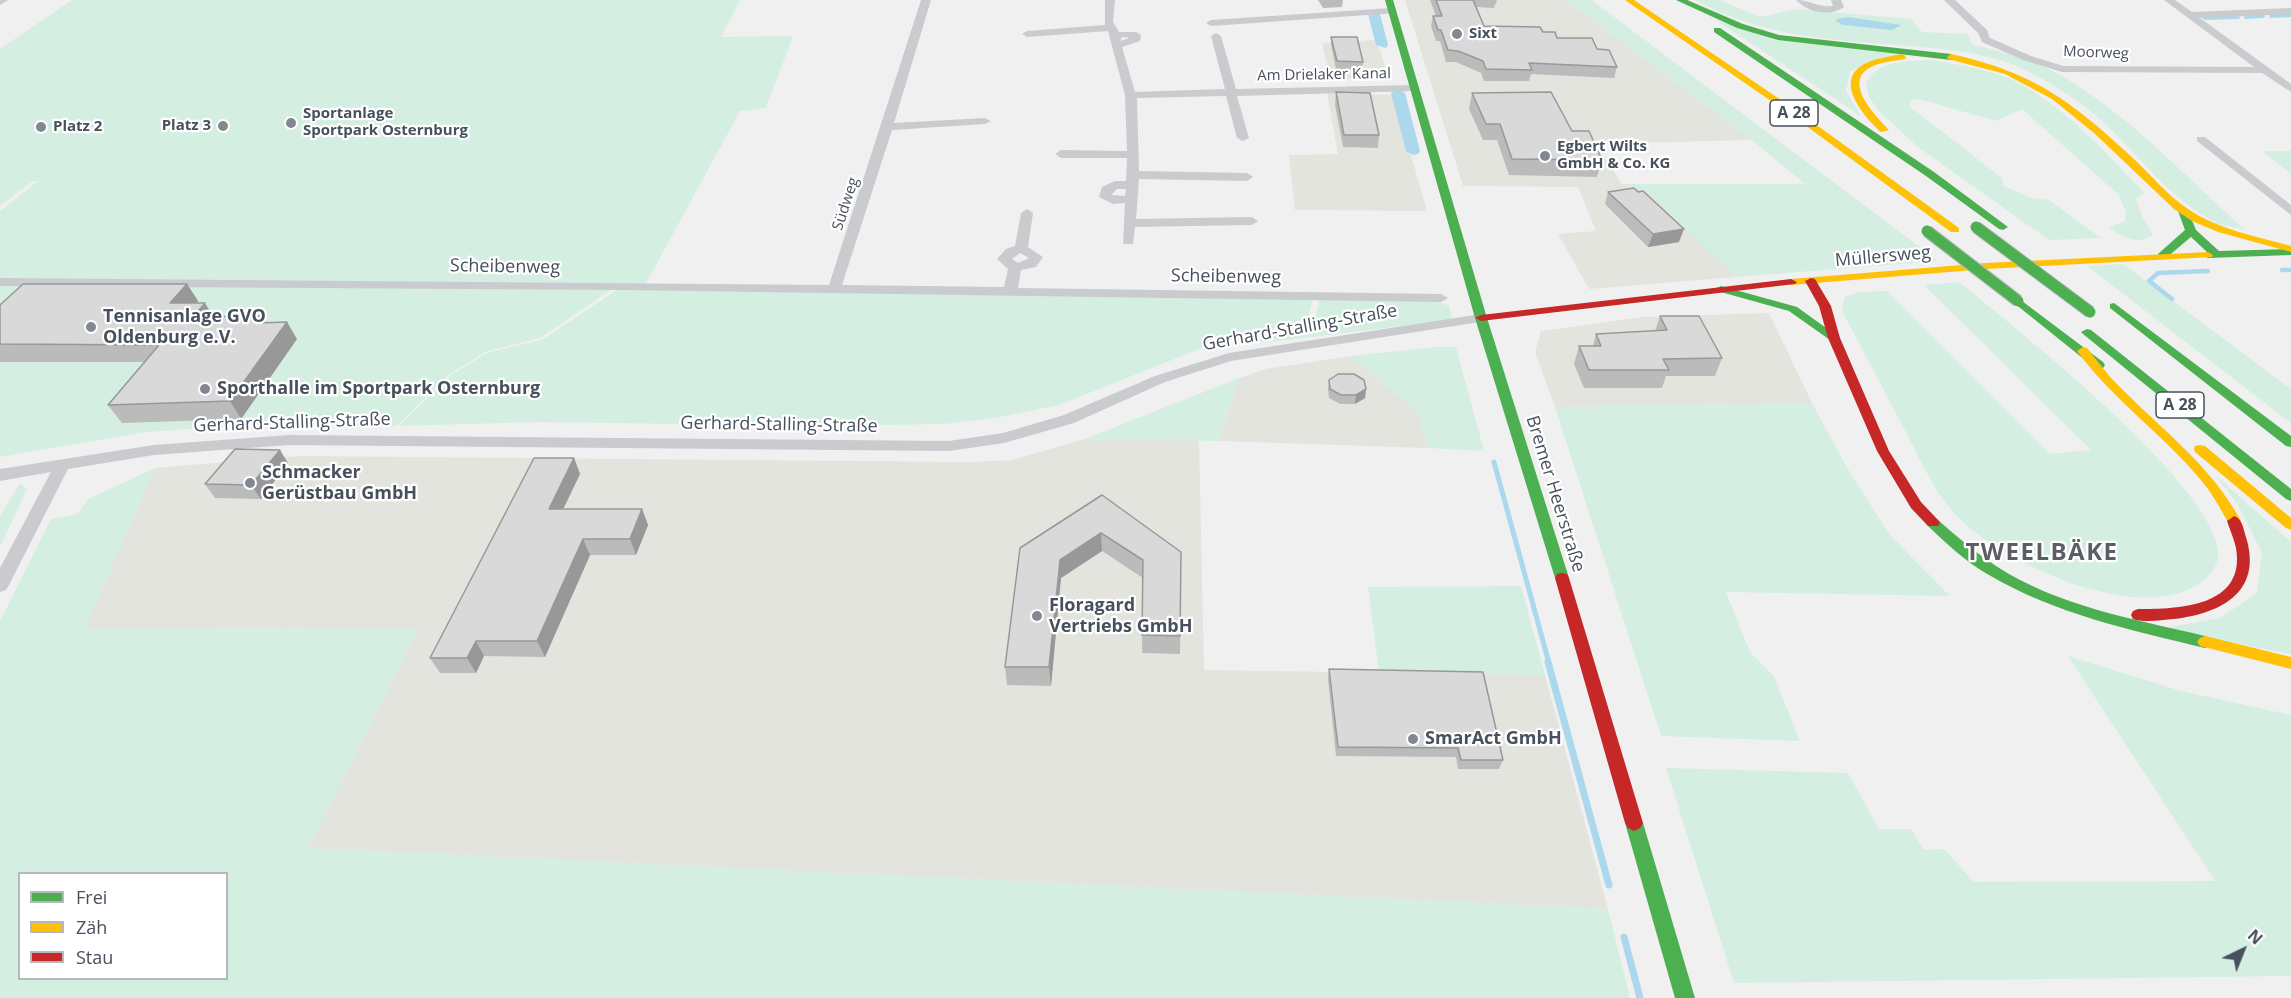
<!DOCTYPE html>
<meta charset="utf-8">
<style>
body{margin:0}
#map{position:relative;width:2291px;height:998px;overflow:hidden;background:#f0f0f0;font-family:"Open Sans",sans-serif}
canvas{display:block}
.legend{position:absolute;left:18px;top:872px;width:210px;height:108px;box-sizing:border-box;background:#fff;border:2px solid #b5b9be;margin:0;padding:8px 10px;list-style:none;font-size:18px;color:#47505c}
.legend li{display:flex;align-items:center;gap:12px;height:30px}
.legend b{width:30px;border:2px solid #b5b9be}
.north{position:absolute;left:2213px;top:920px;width:60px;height:60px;-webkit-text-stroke:4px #fff;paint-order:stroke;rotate:43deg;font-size:16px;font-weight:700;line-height:24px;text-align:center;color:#47505c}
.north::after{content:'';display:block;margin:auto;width:21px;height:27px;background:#47505c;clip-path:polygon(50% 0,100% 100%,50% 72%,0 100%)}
</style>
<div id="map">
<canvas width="2291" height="998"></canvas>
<ul class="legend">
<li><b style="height:8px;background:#4caf50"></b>Frei</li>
<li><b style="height:8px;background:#ffc107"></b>Zäh</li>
<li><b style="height:8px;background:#c62828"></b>Stau</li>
</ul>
<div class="north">N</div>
</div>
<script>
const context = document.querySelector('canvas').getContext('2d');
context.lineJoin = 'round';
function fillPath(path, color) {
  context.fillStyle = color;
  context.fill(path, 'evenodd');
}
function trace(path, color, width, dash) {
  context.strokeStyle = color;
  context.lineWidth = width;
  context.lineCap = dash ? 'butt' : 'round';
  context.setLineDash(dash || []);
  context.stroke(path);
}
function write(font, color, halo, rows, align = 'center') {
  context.font = font + ' "Open Sans",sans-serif';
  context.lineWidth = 4.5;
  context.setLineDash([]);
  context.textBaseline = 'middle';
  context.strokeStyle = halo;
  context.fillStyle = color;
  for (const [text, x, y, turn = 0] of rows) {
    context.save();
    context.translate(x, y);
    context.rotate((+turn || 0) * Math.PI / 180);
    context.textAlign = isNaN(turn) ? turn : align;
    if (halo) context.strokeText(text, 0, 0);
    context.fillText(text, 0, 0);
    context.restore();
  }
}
const commercial = new Path2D(`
 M1405 0H1566L1752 140 1596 144 1622 184 1646 191 1736 277 1589 289 1558 234 1596 231 1578 187 1463 186Z
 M1377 40 1389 79H1330L1322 43Z
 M1327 93 1394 95 1427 211 1295 210 1289 155 1338 154Z
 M1769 313 1812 403 1555 407 1535 352 1541 331 1642 317Z
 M1351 356 1418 412 1428 448 1219 441 1239 378 1266 369Z
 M1085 439 1199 440 1204 670 1545 675 1608 909 307 848 418 628 84 629 155 468 300 456 973 462 1012 460Z`);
const green = new Path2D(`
 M72 0H740L721 37 793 36 766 108 740 111 645 285 0 279V211L38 181H33L0 206V49Z
 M1566 0H1592L1938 261 1736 277 1646 192 1622 184H1805L1752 140Z
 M1695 0H1720L1760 17 1797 9 1911 19 1922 32 1967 34 1972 44C1989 49 2008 53 2025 59 2102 86 2183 174 2244 229 2236 227 2225 227 2217 223 2165 198 2133 145 2088 109 2065 92 2040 76 2014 65 1977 51 1936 48 1897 45 1828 40 1757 35 1695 0Z
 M1714 19 1742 30 1915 53 1850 71 1846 91 1861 116Z
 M1932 60C1959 65 1989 69 2013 80 2065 106 2104 152 2145 193L2136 199 2143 218 2153 235C2136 246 2123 237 2109 227L2124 222 2126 213 2119 195 2022 109 1996 121 1922 100 1912 99 1909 106 2002 178 2004 186 2031 198 2049 200 2101 238 2049 240 1918 147 1878 110 1869 97 1866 85C1875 59 1909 61 1932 60Z
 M2262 151H2291V174Z
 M2123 264 2291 389V423L2087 266Z
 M1959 282C2013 326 2216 486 2218 552 2219 565 2211 575 2201 582 2142 627 2007 565 1960 519 1936 496 1922 463 1907 434 1885 393 1864 352 1842 311L1844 297 1860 292 1887 291 2050 454 2091 450 1924 285Z
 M0 285 612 289 540 338 487 351 448 375 397 426 250 425 146 432 0 457Z
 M618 289 1313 299 1308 318 1202 348 1059 405 995 418 944 424 828 426 539 422 399 426 451 375 489 352 542 340Z
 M1320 299 1437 301 1449 306 1452 320 1261 343 1259 339 1314 321Z
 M1436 347H1456L1484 451 1428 448 1418 412 1351 356Z
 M1239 378 1219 441 1085 439Z
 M1812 403 1846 466 1889 534 1950 596 1726 592 1750 652 1774 676 1800 741 1661 736 1555 407Z
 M155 468 85 629 418 628 308 848 1608 909 1630 998H0V621L51 519 78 514 88 499ZM20 874H226V978H20Z
 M2215 475 2291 542V654L2160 629 2220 618 2257 593 2262 553 2238 505Z
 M20 483 27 489 0 547V516Z
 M1521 586 1545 675 1379 672 1368 587Z
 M2068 656 2181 691 2291 715V976L1734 983 1666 768 1848 773 1879 829H1911L1924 850 1944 849 1974 882 2215 881Z`);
const water = new Path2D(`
 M1848 17 1901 25 1892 30 1843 25 1836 21 1837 19Z`);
const streamFar3 = new Path2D(`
 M2271 16 2291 15
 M2246 17 2263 16
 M2205 18 2238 17`);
const streamFar2 = new Path2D(`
 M2282 270H2291
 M2172 299 2149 281 2158 273 2208 271`);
const streamFar1 = new Path2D(`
 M1494 462 1549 663`);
const stream = new Path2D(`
 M1548 662 1609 885
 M1624 937 1640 998`);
const canal = new Path2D(`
 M1374 10 1380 14 1388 45 1386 48 1376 45 1368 14Z
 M1398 89 1405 93 1420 151 1418 154 1413 155 1406 151 1391 93Z`);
const street = new Path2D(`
 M0 0H8L0 5Z
 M921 0H931L894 123 985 118 991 121 985 124 892 130 842 285 1004 287 1008 269 997 259 1006 249 1015 246 1021 213 1027 209 1033 213 1028 247 1043 257 1036 267 1021 270 1018 288 1441 294 1448 298 1441 302 621 290 0 286V278L829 285ZM1020 253 1029 258 1018 263 1012 259Z
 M1105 0H1115L1113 22 1119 32H1136L1141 35 1140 41 1122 47 1135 92 1225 89 1211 36 1216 33 1221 36 1236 89 1415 85 1420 88 1415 91 1237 96 1249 138 1243 141 1237 138 1226 96 1137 98 1139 171 1247 173 1253 177 1247 181 1139 179 1136 219 1252 217 1258 221 1252 225 1135 227 1133 244H1123L1125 203 1113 204 1099 197 1102 187 1115 181H1126L1127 158H1061L1055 154 1061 150 1127 151 1125 95 1108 31 1027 37 1022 34 1027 31 1105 25ZM1122 37 1130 38 1120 41ZM1117 189H1126L1125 196 1111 195Z
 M1796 0C1810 0 1819 8 1833 6L1831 0H1841L1844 7C1830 17 1808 13 1796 0Z
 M1944 0H1955L1987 30 1990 38 2031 56 2063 66 2254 67 2164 0H2175L2192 12 2291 8V14L2200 18 2291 84V92L2262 73 2062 72 2023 60 1982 42 1978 33Z
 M1392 8 1396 9V13L1211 26 1206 23 1211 20Z
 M2197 137H2205L2291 205V215L2197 141Z
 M1481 314 1486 315V321L1231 361 1165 382 1074 423 1004 443 949 451 289 445 154 455 68 469 9 585 6 590 0 592V568L51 472 0 481V469L154 445 289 435 949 441 1003 433 1064 415 1155 376 1229 353Z`);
const fast = new Path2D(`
 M1385 0H1393L1487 318 1569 578 1567 582H1557L1555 578 1475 318Z
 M1676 0H1687L1743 24 1779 35 1951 54 1955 57 1951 60 1778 40 1737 28Z
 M1714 28H1720L1934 172 2008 227 2003 230 1999 229 1926 176 1714 32Z
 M2183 208 2188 211 2196 230 2219 251 2291 249V255L2208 258 2203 255 2207 252 2191 237 2166 258H2158V254L2185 230 2178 211Z
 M1721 286 1797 307 1840 338 1838 340H1830L1789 311 1717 291 1715 289Z
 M2018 298 2103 362 2105 365 2103 368H2095L2014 303V299Z
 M2114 303 2291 436V447L2286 446 2110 308V304Z
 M2087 329 2091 330 2291 489V501L2286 499 2083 334 2081 332Z
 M1933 518 1938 520C1956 536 1975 552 1996 566 2057 606 2134 619 2205 636L2210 638 2213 642 2210 646 2205 648C2131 630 2055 614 1989 575 1966 562 1947 544 1928 526L1926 523 1928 520Z
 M1634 815 1640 818 1643 823 1695 998H1675L1625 823 1628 818Z`);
const slow = new Path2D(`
 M1625 0H1634L1800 113 1959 228V232H1951L1794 117Z
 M1902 54 1906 57 1905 59C1893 61 1880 62 1869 68 1843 84 1877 117 1889 130L1881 132C1865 118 1835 83 1861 66 1873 58 1889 57 1902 54Z
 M1951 54C2034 72 2074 103 2134 159 2152 176 2168 196 2188 209 2219 230 2256 236 2291 246V252L2218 232 2192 221 2174 209 2094 133 2052 99 2005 74 1948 59 1947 57Z
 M2208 252 2213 255 2212 257 1986 269 1791 285 1785 282 1791 279 1986 263Z
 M2083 347 2087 348C2099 363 2110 378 2124 391 2166 433 2212 467 2241 521L2239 524H2229C2222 512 2216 500 2208 489 2169 438 2115 403 2077 351Z
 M2200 445 2205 446 2291 518V530L2286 528 2195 452 2194 449 2195 446Z
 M2205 636 2291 657V669L2200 646 2197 642 2200 638Z`);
const jam = new Path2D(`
 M1811 278 1815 279 1831 306 1840 338 1889 451 1921 502 1938 520 1940 523 1938 526H1928L1911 508 1877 451 1828 338 1819 306 1805 281Z
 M1791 279 1797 282 1795 284 1481 321 1475 318 1481 315Z
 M2234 516C2242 519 2243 527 2245 534 2264 590 2224 613 2174 619 2161 620 2145 623 2133 619L2131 615 2133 611 2138 609C2179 609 2246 607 2236 548 2234 539 2230 530 2227 521Z
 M1562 573 1567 574 1569 578 1643 823 1640 828 1634 831 1628 828 1625 823 1555 578 1557 574Z`);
const fastBridge = new Path2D(`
 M1976 227 2090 312
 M1927 231 2018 301`);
const wall = new Path2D(`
 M1318 0H1343L1342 7 1323 8Z
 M1430 0H1497L1496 4H1495L1494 8 1476 7 1484 26 1543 32 1557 38 1597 49 1617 67 1614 78 1531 74 1529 81H1484L1481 73 1456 62H1446L1440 41H1436L1431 26 1433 16H1436Z
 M1331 37 1363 62 1362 70 1336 69 1331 45Z
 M1336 92 1379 135 1378 148 1343 147 1335 105Z
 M1472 93 1572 131 1602 160 1597 177 1509 175 1497 140H1483L1469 109Z
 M1608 192 1679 242 1648 247 1605 204Z
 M187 284 198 301 197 303 213 317 266 322 297 339 241 419 122 423 108 405 144 362H0V305Z
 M1660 316 1722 358 1715 376H1666L1662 388H1584L1574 364 1579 346H1593L1596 334 1655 331Z
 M1329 380 1366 389 1365 398 1355 404H1340L1329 398 1328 389Z
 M574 458 580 474 563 509H642L648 525 636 555H590L545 657 484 656 476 673H440L430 658Z
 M288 463 261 499 215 498 205 484Z
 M1102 495 1181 552 1180 654 1142 653 1143 578 1102 551 1061 578 1051 686 1007 685 1005 667Z
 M1329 669 1503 760 1499 769H1458L1456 757 1336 756 1328 679Z`);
const shadedWall = new Path2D(`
 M1684 229 1679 242 1648 247 1653 234Z
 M187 284 198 301 181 320 170 303Z
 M205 303 215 320 193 317Z
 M262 316 273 333 257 323Z
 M287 322 297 339 241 419 230 401Z
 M1366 389 1365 398 1355 404 1356 395Z
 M280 450 288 463 261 499 251 485Z
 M574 458 580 474 556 524 549 509Z
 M642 509 648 525 636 555 630 539Z
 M1101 533 1102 551 1061 578 1051 686 1049 667 1060 560Z
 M583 539 590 555 545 657 537 641Z
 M476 641 484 656 476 673 467 658Z`);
const building = new Path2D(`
 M1436 0H1473L1484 26 1540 27 1543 32H1555L1557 38H1592L1597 49 1609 50 1617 67 1529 63 1532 70 1486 69 1483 61 1458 51 1448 50 1441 30H1438L1433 16H1442Z
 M1331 37H1357L1363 62 1337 61Z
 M1336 92 1370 93 1379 135H1344Z
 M1551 92 1572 131H1589L1602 160 1512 159 1500 124H1486L1472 93Z
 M1634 188 1638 192 1643 191 1684 229 1653 234 1608 192Z
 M23 284H187L170 303H205L193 317 262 316 257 323 287 322 230 401 108 405 159 345 0 344V305Z
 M1660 316H1699L1722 358 1663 359 1669 370H1589L1579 346H1601L1596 334 1667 330Z
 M1338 374H1354L1364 380 1366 389 1356 395H1341L1330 389 1329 380Z
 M235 449 280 450 251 485 205 484Z
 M534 458H574L549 509H642L630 539H583L537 641H476L467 658H430Z
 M1102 495 1181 552 1180 636 1142 635 1143 560 1101 533 1060 560 1049 667H1005L1020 548Z
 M1329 669 1483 672 1503 760H1461L1458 748 1338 747Z`);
const markers = [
 [1457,34,6,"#828890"],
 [291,123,6,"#828890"],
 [223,126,6,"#828890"],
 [41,127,6,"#828890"],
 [1545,156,6,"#828890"],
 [91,327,6,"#828890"],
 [205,389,6,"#828890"],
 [250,483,6,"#828890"],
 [1037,616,6,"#828890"],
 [1413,739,6,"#828890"]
];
const farPoinames = [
 ["Sixt",1469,34],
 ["Sportanlage",303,114],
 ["Sportpark Osternburg",303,131],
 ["Platz 3",211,126,"right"],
 ["Platz 2",53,127],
 ["Egbert Wilts",1557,147],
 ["GmbH & Co. KG",1557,164]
];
const farStreetnames = [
 ["Moorweg",2096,53,2],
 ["Am Drielaker Kanal",1324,75,-1],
 ["Südweg",846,204,-72]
];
const shields = [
 [1794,113,48],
 [2180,405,48]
];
const shieldNames = [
 ["A 28",1794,113],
 ["A 28",2180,405]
];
const streetNames = [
 ["Müllersweg",1883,257,-5],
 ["Scheibenweg",505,267,1],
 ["Scheibenweg",1226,277,1],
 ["Gerhard-Stalling-Straße",1300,328,-10],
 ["Gerhard-Stalling-Straße",292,423,-2],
 ["Gerhard-Stalling-Straße",779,425,1],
 ["Bremer Heerstraße",1555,494,73]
];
const poiNames = [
 ["Tennisanlage GVO",103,317],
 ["Oldenburg e.V.",103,338],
 ["Sporthalle im Sportpark Osternburg",217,389],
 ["Schmacker",262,473],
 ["Gerüstbau GmbH",262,494],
 ["Floragard",1049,606],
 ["Vertriebs GmbH",1049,627],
 ["SmarAct GmbH",1425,739]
];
const districtNames = [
 ["TWEELBÄKE",2042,553]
];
fillPath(commercial, '#e4e4de');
fillPath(green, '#d4efe1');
fillPath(water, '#abd8ec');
trace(streamFar3, '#abd8ec', 4);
trace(streamFar2, '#abd8ec', 4.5);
trace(streamFar1, '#abd8ec', 5);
trace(stream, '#abd8ec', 7);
fillPath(canal, '#abd8ec');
fillPath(street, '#cacbce');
fillPath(fast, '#4caf50');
fillPath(slow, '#ffc107');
fillPath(jam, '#c62828');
trace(fastBridge, '#b5b8bf', 13, []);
trace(fastBridge, '#4caf50', 11);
fillPath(wall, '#bbb');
fillPath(shadedWall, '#989899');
fillPath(building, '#d9d9da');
trace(building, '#989899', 1.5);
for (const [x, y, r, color] of markers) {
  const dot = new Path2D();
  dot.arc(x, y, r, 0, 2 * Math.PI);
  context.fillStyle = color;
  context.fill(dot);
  trace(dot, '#fff', 2);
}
write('bold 15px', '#47505c', '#fff', farPoinames, 'left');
write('15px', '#47505c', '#fff', farStreetnames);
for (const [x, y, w] of shields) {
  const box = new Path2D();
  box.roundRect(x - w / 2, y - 13, w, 26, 4.5);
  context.fillStyle = '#fff';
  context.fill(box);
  trace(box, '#47505c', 1.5);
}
write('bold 16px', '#47505c', null, shieldNames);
write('18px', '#47505c', '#fff', streetNames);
write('bold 18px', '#47505c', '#fff', poiNames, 'left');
context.letterSpacing = '1.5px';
write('bold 24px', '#5c5e64', '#fff', districtNames);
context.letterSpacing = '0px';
</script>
